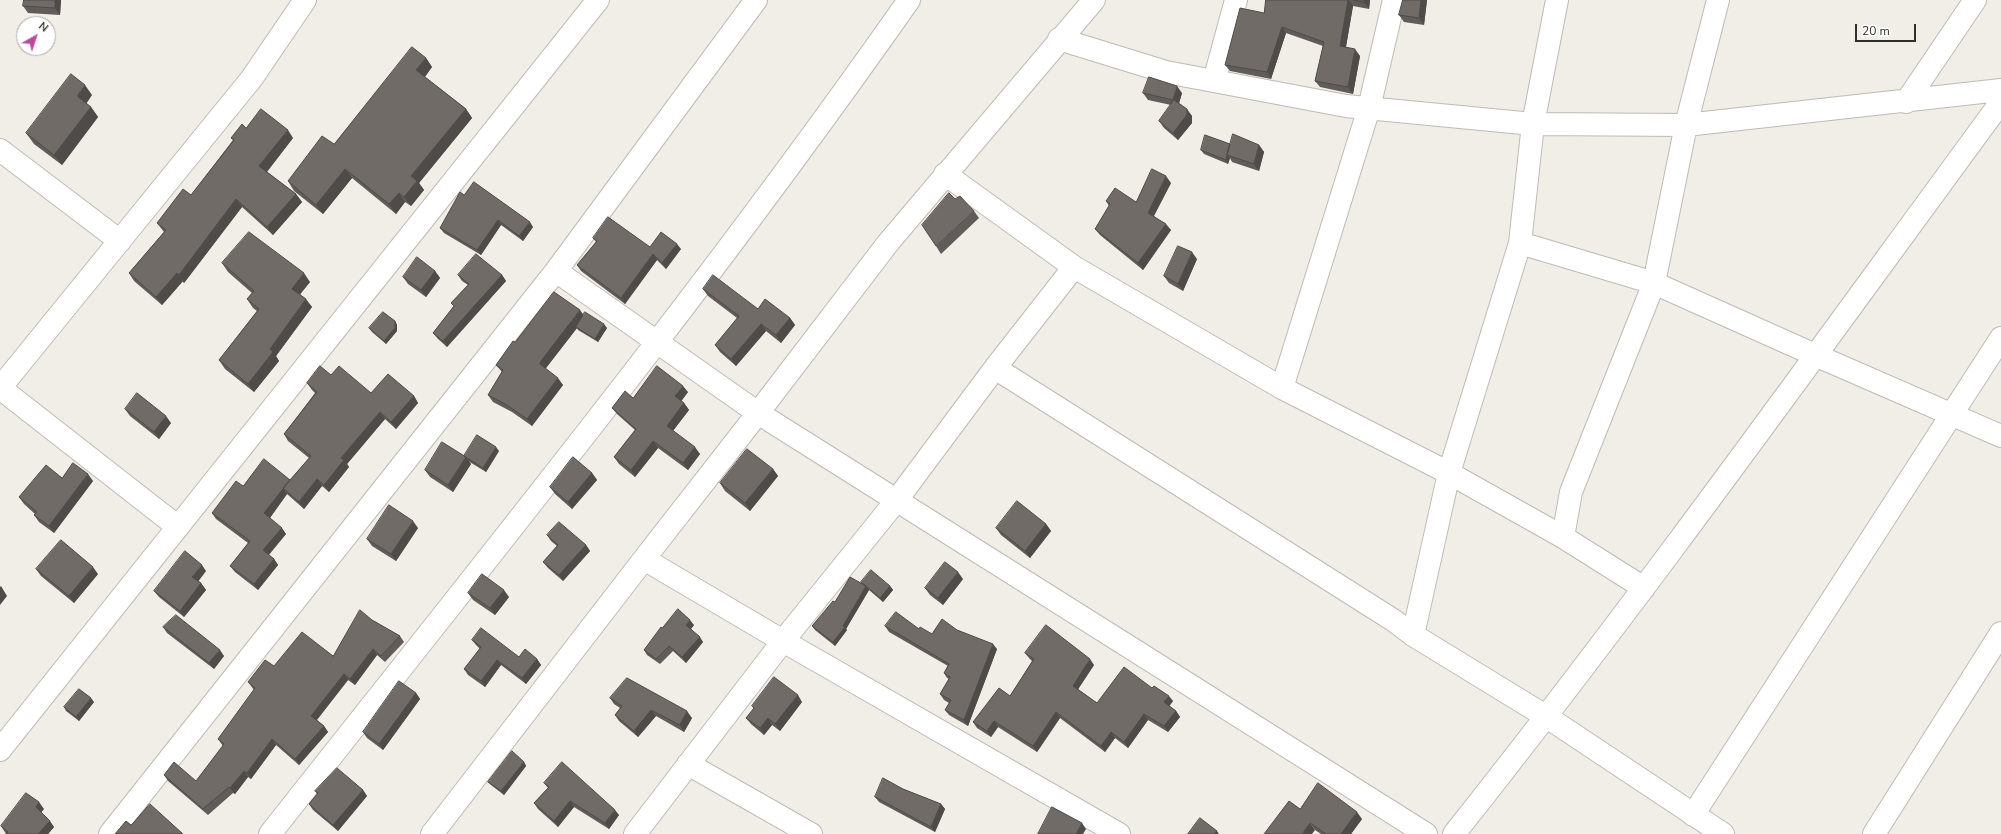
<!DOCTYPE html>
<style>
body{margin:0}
#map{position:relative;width:2001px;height:834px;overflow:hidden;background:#f1ede7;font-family:"Nunito Sans",sans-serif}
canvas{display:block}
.north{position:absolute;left:16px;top:16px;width:40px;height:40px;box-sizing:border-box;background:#fff;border:1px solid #acacab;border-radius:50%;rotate:39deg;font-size:11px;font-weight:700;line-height:16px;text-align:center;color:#302f2c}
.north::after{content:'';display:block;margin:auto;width:14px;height:18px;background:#bf489d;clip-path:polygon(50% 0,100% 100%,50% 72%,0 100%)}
.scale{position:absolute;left:1855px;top:24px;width:61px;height:18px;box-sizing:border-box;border:2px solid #302f2c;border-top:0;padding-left:5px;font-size:12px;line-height:14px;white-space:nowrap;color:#302f2c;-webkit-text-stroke:3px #fff;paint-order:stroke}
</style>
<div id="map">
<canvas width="2001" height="834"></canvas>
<div class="north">N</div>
<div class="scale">20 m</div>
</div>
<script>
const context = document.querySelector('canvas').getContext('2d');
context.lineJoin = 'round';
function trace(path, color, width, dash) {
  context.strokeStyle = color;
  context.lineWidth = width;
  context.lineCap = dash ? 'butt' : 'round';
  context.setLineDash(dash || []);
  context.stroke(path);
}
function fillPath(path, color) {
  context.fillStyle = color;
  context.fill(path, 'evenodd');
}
const minor = new Path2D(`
 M1059 39 1166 72 1346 106 1533 124 1686 125 2001 90
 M1214 81 1236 0
 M1906 102 1975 0
 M0 150 120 241
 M945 174 1074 267 1282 388 1449 473 1563 537 1644 588
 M1520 243 1654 283 1815 355 2001 436
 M556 271 758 413 1426 834
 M995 368 1074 267
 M0 388 252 78 305 0
 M0 388 178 527
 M1282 388 1369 108 1394 0
 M1563 537 1571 492 1654 283 1686 125 1718 0
 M644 559 783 641 1119 834
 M1413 635 1449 473 1520 243 1533 124 1557 0
 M0 750 598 0
 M688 764 811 834
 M1693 815 2001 338
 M110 834 556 271 756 0
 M270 834C487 559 708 287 909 0
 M432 834 644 559 758 413 888 243 1094 0
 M635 834 783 641 896 501 995 368 1393 620 1413 635 1547 717 1723 834
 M1454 834C1643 596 1821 347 2001 102
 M1874 834 2001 633`);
const wall = new Path2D(`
 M24 0H61L60 15 28 13 23 6Z
 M1266 0H1370L1369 9 1353 6 1346 47 1360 56 1353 94 1320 87 1315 81 1323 46 1286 33 1271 79 1230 71 1225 65 1264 13Z
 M1403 0H1427L1424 25 1404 22 1399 15Z
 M426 58 432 67 425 77 466 109 472 118 419 183 424 190 411 206 405 202 396 214 352 178 323 214 294 191 288 181 334 144Z
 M1143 93H1182L1179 103 1192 116V123L1178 140 1164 128 1159 121 1171 105 1148 100Z
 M92 95 86 103 91 107 98 117 62 165 34 144 26 133Z
 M246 128 293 138 267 172 296 194 302 202 273 235 242 207 184 283 183 281 162 305 134 281 129 273 164 232 157 223 191 195 233 140 231 138Z
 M1230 145H1259L1264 152 1259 171 1232 162 1230 158 1228 164 1204 154 1201 150Z
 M1171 183 1154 216 1171 230 1143 270 1100 235 1095 229 1109 206 1106 201 1136 202Z
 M464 195 533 227 523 241 501 225 481 255 444 233 440 228Z
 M974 211 979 218 941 254 936 246Z
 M593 238 650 247 681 249 666 269 657 260 625 304 581 271 577 265 596 242Z
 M1197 259 1183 291 1169 283 1164 276Z
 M222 263 310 282 300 294 312 307 276 356 279 361 254 392 225 369 219 360 257 311 253 308 247 299 252 293 228 272Z
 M435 271 440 278 426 297 408 284 403 277Z
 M458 275H502L506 281 447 347 438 339 433 333 454 306 451 303 468 285 462 281Z
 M703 289 758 309 790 318 795 325 781 343 766 331 736 366 720 352 715 345 737 318 708 296Z
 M583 315 607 328 598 342 578 330 577 328 546 368V369L563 385 532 426 512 412 493 402 488 395 502 372 496 365Z
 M395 321 397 325V331L386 344 372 332 369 328Z
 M331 375 371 393 414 396 418 403 396 429 385 419 347 464 349 467 329 492 322 486 304 509 287 494 270 518 286 534 269 555 274 559 278 565 258 590 235 572 230 566 248 543 216 519 212 513 243 486 290 480 309 458 288 441 284 434 315 393 312 390 307 383Z
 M688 392 681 401 684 403 689 410 673 431 700 454 688 470 658 448 635 477 619 464 614 457 635 430 617 414 612 408 633 398Z
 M125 409 171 423 159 439 130 416Z
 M499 451 486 472 468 461 471 464 453 492 430 477 425 470 464 456Z
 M773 469 778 476 750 511 725 491 720 483Z
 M592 473 597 480 572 509 555 494 550 487Z
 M62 478 93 481 54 533 39 522 34 515 35 514 24 504 19 497Z
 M1046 524 1051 531 1030 558 1001 535 996 528Z
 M418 528 396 561 372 546 367 539Z
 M547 535 586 545 590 551 563 581 548 568 543 562 557 546 551 541Z
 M36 569 98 574 74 603 41 576Z
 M206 571 198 581 201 583 206 590 184 617 159 597 154 591Z
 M963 579 943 605 930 595 925 588Z
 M861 582 890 586 893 590 883 602 869 590 846 629 847 630 835 646 815 630 812 626 835 602 863 584Z
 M468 593 509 597 495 615 473 600Z
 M372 620 400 636 404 642 385 662 377 655 355 685 348 680 317 720 324 726 328 732 299 765 276 745 251 779 248 777 235 794 233 793 208 815 168 781 164 775 196 781 223 746 218 739 254 690 248 682 274 666 333 656Z
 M694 625 691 629 703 642 686 663 673 651 660 664 647 655 644 650 662 628Z
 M885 626 919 629 932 634 957 630 997 649 968 726 949 715 945 710 949 703 944 700 940 694 949 679 947 678 944 673 948 666 889 632Z
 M163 627 224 656 214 669 167 633Z
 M472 640 519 657 537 659 541 665 526 684 501 665 485 687 468 675 464 669 480 649 476 645Z
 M1025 653 1094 665 1078 689 1097 703 1152 688 1173 701 1169 706 1176 711 1180 717 1168 732 1148 720 1128 748 1115 738 1105 752 1060 718 1037 752 998 727 991 737 977 728 973 722 1010 696 1032 661 1029 658Z
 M416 693 420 699 383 750 367 738 363 732Z
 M610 698 692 718 684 732 656 716 638 737 619 721 615 715 620 708 614 704Z
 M94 702 79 721 66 711 64 707Z
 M802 702 780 731 772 725 764 735 751 724 746 718 754 709 752 706Z
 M524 762 526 766 504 795 491 785 488 782Z
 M544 783 619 815 609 829 574 807 558 827 538 809 534 803 548 788Z
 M903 789 941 804 945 809 935 832 879 802 875 797Z
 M363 790 367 796 338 831 313 810 309 804 317 794 315 791Z
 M44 809 41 812 54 827 48 834H6L1 826Z
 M1300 809 1362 819 1351 834H1321L1315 830Z`);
const shadedWall = new Path2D(`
 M55 0H61L60 15 55 8Z
 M1348 0H1349L1353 6 1345 52 1340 46Z
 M1364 0H1370L1369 9 1364 2Z
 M1421 0H1427L1424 25 1419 18Z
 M1282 27 1286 33 1271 79 1267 72Z
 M1355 49 1360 56 1353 94 1348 87Z
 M426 58 432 67 423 79 416 70Z
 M85 85 92 95 84 107 77 96Z
 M1177 86 1182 93 1178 107 1173 100Z
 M91 107 98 117 62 165 54 155Z
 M466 109 472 118 419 183 424 190 411 206 404 197 411 176Z
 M1187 109 1192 116V123L1178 140 1173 133Z
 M288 130 293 138 265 174 259 166Z
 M1230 144 1227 155 1230 158 1228 164 1226 160Z
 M1259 145 1264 152 1259 171 1254 164Z
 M345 169 352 178 323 214 316 205Z
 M1166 176 1171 183 1152 219 1148 213Z
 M399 193 405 202 396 214 389 204Z
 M296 194 302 202 273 235 267 227Z
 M236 199 242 207 184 283 179 275Z
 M498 220 501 225 481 255 477 250Z
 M530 222 533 227 523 241 519 236Z
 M1166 224 1171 230 1143 270 1138 263Z
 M677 244 681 249 666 269 662 263Z
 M1192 252 1197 259 1183 291 1178 284Z
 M653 254 657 260 625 304 621 298Z
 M435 271 440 278 426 297 421 290Z
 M177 273 183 281 162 305 156 297Z
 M304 273 310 282 298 297 292 289Z
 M502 275 506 281 447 347 443 341Z
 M306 299 312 307 276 356 279 361 254 392 248 384 270 349Z
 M580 310 585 317 576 327 577 328 546 368 545 371 540 364 541 361Z
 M790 318 795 325 781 343 776 335Z
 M395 321 397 325V331L386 344 384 341Z
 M604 324 607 328 598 342 595 339Z
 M761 324 766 331 736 366 731 359Z
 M558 378 563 385 532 426 527 419Z
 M683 386 688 392 680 403 675 396Z
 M414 396 418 403 396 429 391 422Z
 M684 403 689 410 671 433 667 426Z
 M380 412 385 419 347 464 349 467 329 492 324 485 341 458Z
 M166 416 171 423 159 439 154 432Z
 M653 441 658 448 635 477 631 470Z
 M496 447 499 451 486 472 483 468Z
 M695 447 700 454 688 470 683 463Z
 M466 457 471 464 453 492 448 485Z
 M773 469 778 476 750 511 745 503Z
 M592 473 597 480 572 509 568 502Z
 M88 474 93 481 54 533 49 526Z
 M317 479 322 486 304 509 299 502Z
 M283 488 287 494 269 519 264 513Z
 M413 521 418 528 396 561 391 554Z
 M1046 524 1051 531 1030 558 1025 551Z
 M282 528 286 534 267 556 263 550Z
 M586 545 590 551 563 581 559 575Z
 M274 559 278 565 258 590 254 584Z
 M202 565 206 571 197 583 192 577Z
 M93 567 98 574 74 603 69 596Z
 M958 572 963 579 943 605 938 598Z
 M201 583 206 590 184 617 180 611Z
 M1 586 7 596 0 605V587Z
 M866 586 869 590 846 629 847 630 835 646 833 642Z
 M890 586 893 590 883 602 880 598Z
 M504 590 509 597 495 615 490 608Z
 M690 620 694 625 690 630 686 625Z
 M700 637 703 642 686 663 682 657Z
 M993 644 997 649 968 726 964 720Z
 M373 649 377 655 355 685 350 679Z
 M220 650 224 656 214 669 209 663Z
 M537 659 541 665 526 684 522 678Z
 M1090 659 1094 665 1077 691 1073 686Z
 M497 660 501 665 485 687 481 681Z
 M344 674 348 680 315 722 311 716Z
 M416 693 420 699 383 750 379 744Z
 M798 695 802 702 780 731 775 724Z
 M1169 696 1173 701 1168 708 1164 702Z
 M91 698 94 702 79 721 76 717Z
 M651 710 656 716 638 737 634 731Z
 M687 711 692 718 684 732 680 725Z
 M1176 711 1180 717 1168 732 1164 726Z
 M1056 712 1060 718 1037 752 1033 746Z
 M1144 714 1148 720 1128 748 1124 742Z
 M768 718 772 725 764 735 760 728Z
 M994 721 998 727 991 737 987 731Z
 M324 726 328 732 299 765 295 759Z
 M1111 732 1115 738 1105 752 1101 746Z
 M272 739 276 745 251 779 247 773Z
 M524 762 526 766 504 795 501 791Z
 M244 771 248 777 235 794 230 788Z
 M363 790 367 796 338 831 333 825Z
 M570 801 574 807 558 827 554 821Z
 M39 802 44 809 40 814 36 807Z
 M941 804 945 809 935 832 931 827Z
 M615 810 619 815 609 829 605 823Z
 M1357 812 1362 819 1351 834H1341Z
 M50 821 54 827 48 834H38Z
 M1082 823 1086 829 1083 834H1076Z
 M1310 823 1315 830 1312 834H1302Z
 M1217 831 1219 834H1214Z`);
const building = new Path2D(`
 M24 0H55V8L23 6Z
 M1266 0H1348L1340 46 1355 49 1348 87 1315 81 1324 42 1282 27 1267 72 1225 65 1240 8 1264 13Z
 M1354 0H1364V2Z
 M1403 0H1421L1419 18 1399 15Z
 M412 47 426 58 416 70 466 109 411 176 417 181 404 197 399 193 389 204 345 169 316 205 288 181 322 136 334 144Z
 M71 74 85 85 77 96 91 107 54 155 26 133Z
 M1149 77 1177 86 1173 100 1143 93Z
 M1174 100 1187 109V115L1173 133 1159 121Z
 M261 109 288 130 259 166 296 194 267 227 236 199 179 275 177 273 156 297 129 273 166 230 157 223 183 189 191 195 234 140 231 138 242 124 246 128Z
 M1233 134 1259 145 1254 164 1227 155Z
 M1205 135 1230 144 1226 160 1201 150Z
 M1152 169 1166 176 1148 213 1166 224 1138 263 1095 229 1110 204 1106 201 1115 188 1136 202Z
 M474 182 530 222 519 236 498 220 477 250 440 228 460 192 464 195Z
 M949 193 955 199 960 196 974 211 936 246 922 225Z
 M608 217 650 247 661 232 677 244 662 263 653 254 621 298 577 265 597 241 593 238Z
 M249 232 304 273 292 289 306 299 270 349 273 352 248 384 219 360 259 309 247 299 254 291 222 263Z
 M1178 246 1192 252 1178 284 1164 276Z
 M476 254 502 275 443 341 433 333 454 306 451 303 469 284 458 275Z
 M417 257 435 271 421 290 403 277Z
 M713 275 758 309 765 299 790 318 776 335 761 324 731 359 715 345 739 316 703 289Z
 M554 292 580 310 541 361 540 364 558 378 527 419 507 405 488 395 503 370 496 365 513 341 515 342Z
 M383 312 395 321V328L384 341 369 328Z
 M585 312 604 324 595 339 576 327Z
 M320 366 331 375 339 366 371 393 388 374 414 396 391 422 380 412 341 458 344 460 324 485 317 479 299 502 283 488 311 456 284 434 317 392 307 383Z
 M657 366 683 386 675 396 684 403 667 426 695 447 683 463 653 441 631 470 614 457 636 429 612 408 625 391 633 398Z
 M137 393 166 416 154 432 125 409Z
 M477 435 496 447 483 468 464 456Z
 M442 442 466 457 448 485 425 470Z
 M747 449 773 469 745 503 720 483Z
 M573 457 592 473 568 502 550 487Z
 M264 459 290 480 264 513 282 528 263 550 274 559 254 584 230 566 250 541 212 513 236 481 243 486Z
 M73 463 88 474 49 526 34 515 37 512 19 497 46 465 62 478Z
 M1017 501 1046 524 1025 551 996 528Z
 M389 505 413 521 391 554 367 539Z
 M559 522 586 545 559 575 543 562 558 545 547 535Z
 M61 540 93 567 69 596 36 569Z
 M185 551 202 565 192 577 201 583 180 611 154 591Z
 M945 562 958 572 938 598 925 588Z
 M871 570 890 586 880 598 866 586 843 626 845 627 833 642 812 626 833 601 835 602 850 577 866 586 861 582Z
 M482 574 504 590 490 608 468 593Z
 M678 609 690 620 686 625 700 637 682 657 669 646 656 659 644 650 661 627 662 628Z
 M360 610 372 620 400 636 381 656 373 649 350 679 344 674 311 716 324 726 295 759 272 739 247 773 244 771 230 788 229 787 203 809 164 775 174 762 196 781 224 744 218 739 255 688 248 682 265 660 274 666 302 632 333 656Z
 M896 612 919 629 920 627 932 634 942 619 957 630 993 644 964 720 945 710 951 700 940 694 950 677 944 673 949 664 885 626Z
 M176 615 220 650 209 663 163 627Z
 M1046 625 1090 659 1073 686 1097 703 1124 667 1152 688 1154 686 1169 696 1164 702 1176 711 1164 726 1144 714 1124 742 1111 732 1101 746 1056 712 1033 746 994 721 987 731 973 722 999 688 1010 696 1034 659 1025 653Z
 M481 628 519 657 525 649 537 659 522 678 497 660 481 681 464 669 481 647 472 640Z
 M774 677 798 695 775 724 768 718 760 728 746 718 754 708 752 706Z
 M627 678 687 711 680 725 651 710 634 731 615 715 622 706 610 698Z
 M399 681 416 693 379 744 363 732Z
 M79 689 91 698 76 717 64 707Z
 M512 751 524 762 501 791 488 782Z
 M562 762 615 810 605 823 570 801 554 821 534 803 549 787 544 783Z
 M337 768 363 790 333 825 309 804 318 793 315 791Z
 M883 778 903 789 941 804 931 827 875 797Z
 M1318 783 1357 812 1341 834H1326L1310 823 1302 834H1264L1289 801 1300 809Z
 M26 793 39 802 36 807 50 821 38 834H6L8 832 1 826Z
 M150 804 183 834H115L126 821 131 825Z
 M1052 807 1082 823 1076 834H1038Z
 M1200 818 1217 831 1214 834H1188Z`);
trace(minor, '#bfbab5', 24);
trace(minor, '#fff', 22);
fillPath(wall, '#615c59');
fillPath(shadedWall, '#4f4b49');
fillPath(building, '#716b68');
trace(building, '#4f4b49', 1);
</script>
